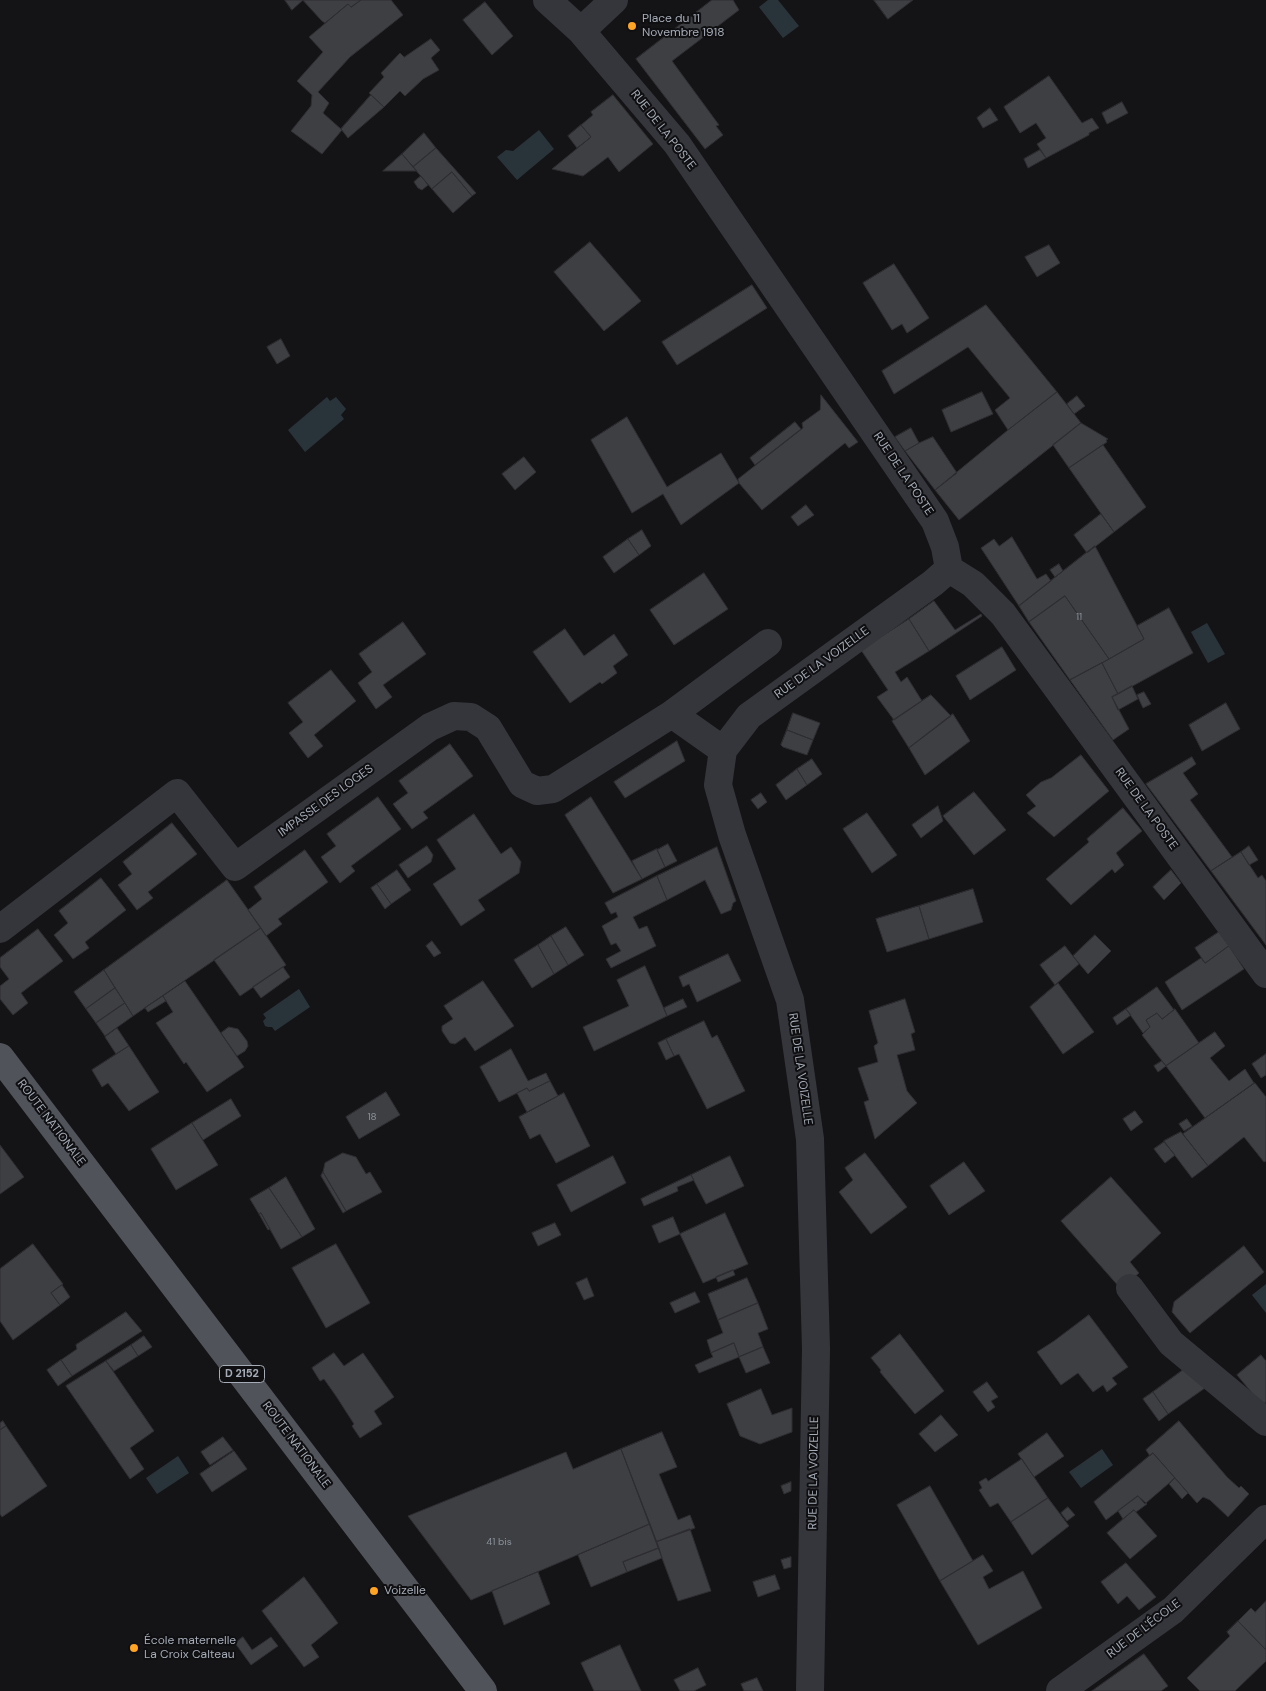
<!DOCTYPE html>
<meta charset="utf-8">
<style>
body{margin:0}
canvas{display:block;background:#141416}
</style>
<canvas width="1266" height="1691"></canvas>
<script>
const context = document.querySelector('canvas').getContext('2d');
context.lineJoin = 'round';
function fillPath(path, color) {
  context.fillStyle = color;
  context.fill(path, 'evenodd');
}
function trace(path, color, width, dash) {
  context.strokeStyle = color;
  context.lineWidth = width;
  context.lineCap = dash ? 'butt' : 'round';
  context.setLineDash(dash || []);
  context.stroke(path);
}
function write(font, color, halo, rows, align = 'center') {
  context.font = font + ' "DM Sans",sans-serif';
  context.lineWidth = 4;
  context.setLineDash([]);
  context.textBaseline = 'middle';
  context.strokeStyle = halo;
  context.fillStyle = color;
  for (const [text, x, y, turn = 0] of rows) {
    context.save();
    context.translate(x, y);
    context.rotate((+turn || 0) * Math.PI / 180);
    context.textAlign = isNaN(turn) ? turn : align;
    if (halo) context.strokeText(text, 0, 0);
    context.fillText(text, 0, 0);
    context.restore();
  }
}
const water = new Path2D(`
 M768 0H778L799 26 783 38 759 7Z
 M539 130 554 149 517 180 497 157 506 150 513 151Z
 M327 397 330 401 336 397 346 409 341 415 344 419 305 452 288 430Z
 M1207 623 1225 654 1208 663 1191 632Z
 M299 989 310 1007 275 1031 272 1027H268L265 1026 263 1021 266 1018 263 1014Z
 M1266 1284V1313L1252 1295Z
 M1102 1449 1113 1465 1081 1488 1069 1472Z
 M178 1456 189 1473 157 1494 146 1478Z`);
const building = new Path2D(`
 M285 0H303L292 10Z
 M303 0H361L351 7 348 4 325 23 322 21Z
 M361 0H391L403 15 350 57 318 92 329 103 323 113 342 130 322 154 291 131 311 106 312 95 297 81 323 52 309 37 348 4 351 7Z
 M712 0H733L739 10 672 61 719 125 716 126 723 135 705 149 636 59Z
 M874 0H913L888 19Z
 M485 2 513 36 492 55 463 20Z
 M431 39 440 50 431 58 439 70 423 79 405 96 400 91 384 107 369 93 384 77 381 73 400 53 404 57Z
 M1049 76 1082 123 1092 118 1099 128 1089 133V135L1046 158 1037 144 1046 138 1036 123 1020 133 1004 107Z
 M371 95 384 107 348 138 341 129Z
 M613 95 653 144 619 172 608 157 583 176 552 169 591 137 581 125 593 115 591 112Z
 M1122 102 1128 113 1107 124 1102 113Z
 M990 108 998 120 983 128 977 118Z
 M581 125 591 137 577 148 568 136Z
 M424 133 436 148 413 167 402 154Z
 M436 148 476 193 472 196 452 172 432 189 413 167Z
 M1040 150 1046 158 1028 168 1024 159Z
 M402 154 417 171H383Z
 M452 172 472 196 453 213 432 189Z
 M421 176 428 185 422 190 418 188 414 182Z
 M590 242 641 301 604 331 554 272Z
 M1049 245 1060 263 1037 277 1025 257Z
 M894 264 929 318 907 333 902 324 892 330 863 283Z
 M752 285 767 308 677 365 662 342Z
 M986 305 1057 392 1008 430 995 410 1010 398 968 347 894 394 882 371Z
 M281 339 290 356 277 364 267 347Z
 M982 392 993 414 951 432 942 410Z
 M1057 392 1081 423 959 520 935 490 1008 430Z
 M821 395 858 442 849 448 845 443 762 510 739 483 738 479 803 428 802 423 820 410Z
 M1077 396 1085 406 1074 414 1067 404Z
 M627 417 667 487 721 453 739 483 681 525 663 494 632 513 591 440Z
 M795 422 801 429 755 465 750 458Z
 M1081 423 1108 439 1106 440 1107 442 1069 468 1053 445Z
 M911 428 919 443 905 451 895 437Z
 M933 437 957 473 935 490 905 451 919 443Z
 M1103 445 1146 507 1114 532 1069 468Z
 M524 457 536 472 515 490 502 474Z
 M806 505 814 515 798 526 791 517Z
 M1101 514 1114 532 1087 553 1074 535Z
 M642 530 651 546 639 555 628 539Z
 M1012 537 1037 579 1046 574 1051 581 1019 606 981 548 994 539 999 546Z
 M628 539 639 555 614 573 603 557Z
 M1095 546 1144 639 1109 659 1065 596 1029 622 1019 606Z
 M1059 564 1063 571 1055 577 1050 570Z
 M704 573 728 609 674 645 650 610Z
 M1065 596 1109 659 1070 680 1029 622Z
 M934 601 955 630 981 614 982 616 929 651 909 619Z
 M1169 608 1193 653 1118 694 1102 663 1144 639 1137 626Z
 M909 619 929 651 895 672 901 682 907 677 922 701 894 720 877 697 888 690 861 650Z
 M403 622 426 654 383 685 392 697 376 709 358 683 372 672 359 654Z
 M565 629 584 656 614 634 628 655 613 666 617 673 602 684 600 682 570 703 533 652Z
 M1002 647 1016 670 970 700 956 676Z
 M1102 663 1118 694 1112 697 1129 729 1113 740 1070 680Z
 M331 670 356 701 314 735 323 746 308 758 289 733 303 722 288 703Z
 M1132 686 1138 699 1118 710 1112 697Z
 M1144 692 1151 704 1143 708 1137 695Z
 M931 695 951 716 909 748 892 721Z
 M1226 703 1240 729 1202 751 1189 725Z
 M793 713 820 723 813 740 787 730Z
 M953 714 970 741 925 775 909 748Z
 M787 730 813 740 807 755 783 747 781 745Z
 M677 741 685 761 625 798 614 782Z
 M450 744 473 776 423 812 428 818 412 829 393 804 408 793 399 781Z
 M1081 755 1109 791 1054 837 1027 813 1036 806 1026 795 1041 782 1051 778Z
 M1192 757 1196 764 1183 773 1198 794 1190 800 1232 857 1211 871 1146 784Z
 M812 759 822 774 807 785 797 769Z
 M797 769 807 785 786 800 776 785Z
 M974 792 1006 830 974 855 943 816Z
 M761 793 767 802 758 809 751 800Z
 M378 797 401 829 351 866 355 871 340 883 321 857 336 846 327 834Z
 M591 797 642 879 613 893 565 815Z
 M938 806 943 821 921 838 912 825Z
 M1123 808 1142 831 1116 853 1124 865 1115 873 1112 869 1071 905 1046 879 1089 842 1087 839Z
 M867 813 897 855 872 873 843 829Z
 M474 814 501 854 511 847 521 862 519 873 478 900 485 910 461 926 433 884 456 869 437 840Z
 M172 823 197 854 148 892 153 898 137 910 118 885 132 874 123 862Z
 M668 844 677 861 665 867 657 850Z
 M427 846 433 855 431 862 408 878 399 865Z
 M1249 846 1258 860 1249 865 1241 852Z
 M717 847 736 901 733 903 731 910 721 914 705 880 667 900 657 876Z
 M657 849 665 867 642 879 632 861Z
 M305 850 328 882 278 919 282 924 266 936 248 910 262 899 254 887Z
 M1241 852 1258 878 1262 875 1266 881V945L1211 871Z
 M397 870 411 890 391 904 377 884Z
 M1171 870 1181 883 1164 900 1153 887Z
 M657 876 667 900 633 917 639 929 647 926 656 946 611 968 606 959 621 951 616 943 611 945 602 926 618 917 616 912 611 914 605 903Z
 M101 878 126 910 85 942 89 948 73 959 54 935 68 923 59 911Z
 M227 880 261 928 133 1016 104 970Z
 M377 884 391 904 385 909 371 888Z
 M973 889 983 922 929 939 919 906Z
 M919 906 929 939 887 952 876 919Z
 M566 927 584 955 568 965 551 936Z
 M261 928 286 965 240 996 214 960Z
 M38 929 63 961 21 993 28 1003 13 1015 0 999V986L9 979 0 967V958Z
 M1219 932 1229 946 1205 963 1195 948Z
 M1095 935 1111 951 1088 974 1073 956Z
 M551 936 568 965 554 974 538 945Z
 M432 941 441 953 434 957 426 946Z
 M538 945 554 974 532 988 514 960Z
 M1065 946 1079 964 1055 985 1040 965Z
 M1229 946 1244 969 1182 1010 1165 982 1201 958 1205 963Z
 M728 954 741 981 697 1002 689 984 683 987 679 977Z
 M645 966 667 1016 594 1051 583 1027 629 1006 617 980Z
 M283 967 290 977 261 998 253 987Z
 M104 970 115 988 86 1009 74 992Z
 M185 981 244 1067 207 1092 186 1062 184 1064 156 1023 173 1012 163 996Z
 M483 981 514 1026 475 1051 465 1037 455 1044 450 1043 442 1031V1026L453 1019 444 1006Z
 M1058 983 1094 1032 1063 1054 1030 1007Z
 M1157 987 1174 1010 1162 1019 1157 1013 1146 1020 1150 1027 1143 1033 1126 1009Z
 M115 988 125 1003 96 1023 86 1009Z
 M163 996 166 1001 148 1012 145 1008Z
 M683 999 687 1007 667 1016 664 1008Z
 M905 999 915 1032 911 1034 915 1050 897 1055 907 1091 917 1103 875 1139 864 1102 869 1100 858 1068 878 1062 874 1046 878 1043 869 1011Z
 M125 1003 133 1016 105 1036 96 1023Z
 M1126 1009 1131 1015 1117 1025 1113 1018Z
 M1175 1009 1199 1043 1166 1066 1142 1035 1150 1027 1146 1020 1157 1013 1162 1019Z
 M704 1021 712 1038 717 1035 745 1091 707 1109 679 1054 674 1056 666 1039Z
 M229 1027 238 1029 247 1041 248 1046 245 1051 237 1056 221 1033Z
 M117 1028 129 1046 116 1054 105 1037Z
 M1215 1032 1225 1046 1210 1058 1229 1081 1245 1069 1254 1083 1205 1118 1166 1066Z
 M666 1039 674 1056 666 1060 658 1043Z
 M129 1046 159 1092 129 1111 108 1083 102 1087 92 1070Z
 M511 1049 528 1081 546 1073 550 1081 529 1091 527 1088 499 1102 480 1067Z
 M1266 1054V1075L1261 1078 1252 1064Z
 M1162 1061 1166 1066 1158 1072 1154 1066Z
 M550 1081 558 1096 527 1112 517 1093 527 1088 529 1091Z
 M1255 1083 1266 1097V1161L1264 1162 1244 1137 1208 1166 1183 1134Z
 M386 1092 400 1115 359 1139 346 1117Z
 M564 1093 590 1146 556 1163 540 1134 530 1139 519 1117Z
 M231 1099 241 1116 203 1140 192 1123Z
 M1135 1111 1143 1122 1131 1131 1123 1119Z
 M1187 1119 1192 1126 1184 1131 1179 1124Z
 M192 1123 218 1165 176 1190 151 1149Z
 M1181 1132 1208 1166 1192 1178 1164 1141Z
 M1164 1142 1175 1155 1165 1163 1154 1149Z
 M0 1145 24 1177 0 1194Z
 M343 1153 356 1157 366 1174 370 1172 382 1192 346 1211 323 1172 325 1163Z
 M865 1153 907 1207 871 1234 839 1192 853 1180 845 1168Z
 M613 1156 626 1183 571 1212 557 1185Z
 M730 1156 744 1186 706 1204 691 1175Z
 M964 1162 985 1191 949 1215 930 1186Z
 M323 1172 346 1211 343 1213 321 1176Z
 M691 1175 694 1180 677 1187 678 1191 644 1206 641 1199Z
 M286 1177 315 1229 302 1237 269 1188Z
 M1111 1177 1161 1233 1130 1262 1139 1273 1121 1289 1061 1221Z
 M269 1188 302 1237 281 1249 261 1213 259 1214 250 1199Z
 M261 1213 270 1229 268 1230 259 1214Z
 M725 1213 748 1264 703 1283 680 1234Z
 M673 1217 680 1234 659 1243 652 1226Z
 M555 1223 561 1235 538 1246 532 1233Z
 M33 1244 63 1284 51 1293 60 1305 13 1340 0 1321V1269Z
 M336 1244 370 1303 326 1328 292 1268Z
 M1244 1246 1264 1272 1190 1333 1172 1312 1174 1302Z
 M733 1270 735 1275 718 1282 716 1277Z
 M587 1278 594 1296 584 1300 576 1283Z
 M747 1278 758 1303 718 1320 708 1294Z
 M62 1285 70 1297 60 1305 51 1293Z
 M695 1292 700 1302 675 1313 670 1303Z
 M758 1303 768 1329 758 1333 763 1347 739 1357 734 1343 711 1353 707 1340 723 1333 718 1320Z
 M126 1312 142 1331 72 1376 61 1360 77 1349 76 1345Z
 M1089 1315 1128 1367 1112 1378 1117 1384 1107 1392 1103 1385 1093 1392 1078 1373 1061 1385 1037 1352 1054 1341Z
 M900 1334 944 1391 915 1414 880 1372 881 1370 871 1358Z
 M144 1336 152 1347 138 1356 131 1345Z
 M734 1343 739 1357 699 1373 695 1365 713 1357 711 1353Z
 M131 1345 138 1356 114 1371 106 1361Z
 M763 1347 770 1363 746 1373 739 1357Z
 M334 1353 344 1366 363 1353 394 1397 374 1411 382 1424 360 1438 352 1426 354 1424 336 1396 324 1379 320 1381 312 1368Z
 M1261 1355 1266 1361V1402L1262 1405 1237 1375Z
 M61 1360 72 1376 58 1386 47 1370Z
 M106 1361 154 1431 130 1448 144 1469 130 1479 66 1386Z
 M1183 1370 1205 1388 1168 1414 1153 1392Z
 M987 1382 998 1397 991 1401 995 1407 988 1412 973 1392Z
 M761 1389 772 1415 792 1408V1432L760 1444 740 1436 727 1404Z
 M1153 1392 1168 1414 1159 1421 1143 1399Z
 M941 1415 958 1435 935 1452 919 1434Z
 M3 1421 6 1426 0 1430V1423Z
 M1179 1421 1227 1477 1239 1488 1241 1486 1249 1494 1228 1517 1210 1500 1203 1497 1197 1503 1153 1453 1150 1456 1146 1450Z
 M6 1426 47 1486 2 1517 0 1514V1430Z
 M662 1432 677 1467 659 1474 678 1520 690 1515 695 1528 656 1542 621 1449Z
 M1047 1433 1064 1456 1034 1477 1018 1454Z
 M223 1437 233 1450 210 1465 201 1452Z
 M621 1449 650 1524 471 1600 408 1516 566 1452 573 1469Z
 M234 1451 247 1469 212 1492 200 1474Z
 M1153 1453 1175 1478 1146 1503 1145 1504 1138 1496 1106 1520 1094 1502Z
 M1022 1459 1048 1498 1011 1522 998 1503 990 1507 979 1490 982 1488 979 1482 986 1478 988 1481Z
 M1175 1478 1188 1493 1182 1499 1169 1484Z
 M791 1482V1491L784 1494 781 1486Z
 M930 1486 973 1561 940 1581 897 1505Z
 M1138 1496 1147 1504 1136 1512 1134 1510 1123 1519 1118 1511Z
 M1048 1498 1069 1526 1032 1555 1011 1522Z
 M1068 1507 1075 1515 1067 1521 1061 1513Z
 M1134 1510 1157 1536 1130 1559 1107 1533Z
 M650 1524 659 1548 623 1562 627 1572 591 1587 578 1555Z
 M690 1529 711 1591 678 1601 656 1542Z
 M659 1548 662 1558 627 1572 623 1562Z
 M983 1555 993 1571 983 1577 989 1589 1023 1571 1042 1608 978 1645 940 1581Z
 M791 1557V1567L784 1569 781 1560Z
 M1126 1563 1156 1597 1139 1610 1127 1596 1118 1604 1101 1582Z
 M538 1572 550 1604 504 1625 492 1591Z
 M775 1575 780 1589 758 1597 753 1582Z
 M304 1577 338 1623 311 1645 319 1657 304 1667 262 1611Z
 M1266 1601V1650L1238 1621 1251 1608 1255 1612Z
 M1238 1621 1266 1650V1661L1235 1691H1200L1187 1678 1230 1636 1227 1632Z
 M243 1637 252 1650 271 1637 278 1646 251 1665 235 1643Z
 M620 1645 641 1691H594L581 1663Z
 M1144 1654 1168 1686 1161 1691H1092Z
 M698 1668 706 1685 694 1691H680L674 1680Z
 M757 1678 763 1691H744L741 1684Z`);
const minor = new Path2D(`
 M547 0 581 31 677 144 935 521 945 547 949 569 973 584 1003 614 1266 974
 M581 31 614 0
 M723 750 672 714 768 643
 M0 929 177 793 235 867 430 727 454 716 471 717 488 728 522 784 537 791 553 789 672 714
 M1130 1288 1171 1343 1266 1422
 M810 1691 816 1349 810 1139 790 1000 732 835 718 785 723 750 749 716 933 583 949 569
 M1060 1691 1173 1610 1266 1519`);
const primary = new Path2D(`
 M0 1057 483 1691`);
const markers = [
 [632,26,5,"#fea324"],
 [374,1591,5,"#fea324"],
 [134,1648,5,"#fea324"]
];
const numberNames = [
 ["11",1079,617],
 ["18",372,1117],
 ["41 bis",499,1542]
];
const shields = [
 [242,1374,45]
];
const shieldNames = [
 ["D 2152",242,1374]
];
const poiNames = [
 ["Place du 11",642,19],
 ["Novembre 1918",642,33],
 ["Voizelle",384,1591],
 ["École maternelle",144,1641],
 ["La Croix Calteau",144,1655]
];
const streetNames = [
 ["RUE DE LA POSTE",663,130,52],
 ["RUE DE LA POSTE",903,474,56],
 ["RUE DE LA VOIZELLE",822,663,-36],
 ["IMPASSE DES LOGES",326,801,-36],
 ["RUE DE LA POSTE",1146,809,54],
 ["RUE DE LA VOIZELLE",800,1069,82],
 ["ROUTE NATIONALE",51,1123,53],
 ["ROUTE NATIONALE",296,1445,53],
 ["RUE DE LA VOIZELLE",814,1473,-89],
 ["RUE DE L'ÉCOLE",1144,1629,-37]
];
fillPath(water, '#29343a');
fillPath(building, '#3e3f43');
trace(building, '#2e2e32', 1);
trace(minor, '#35363b', 28);
trace(primary, '#50535a', 28);
for (const [x, y, r, color] of markers) {
  const dot = new Path2D();
  dot.arc(x, y, r, 0, 2 * Math.PI);
  context.fillStyle = color;
  context.fill(dot);
  trace(dot, '#0f0f11', 2);
}
write('10px', '#8b919a', null, numberNames);
for (const [x, y, w] of shields) {
  const box = new Path2D();
  box.roundRect(x - w / 2, y - 8.5, w, 17, 4);
  context.fillStyle = '#0f0f11';
  context.fill(box);
  trace(box, '#a5acb7', 1);
}
write('bold 11px', '#a5acb7', null, shieldNames);
write('12px', '#a5acb7', '#0f0f11', poiNames, 'left');
write('12px', '#a5acb7', '#0f0f11', streetNames);
</script>
